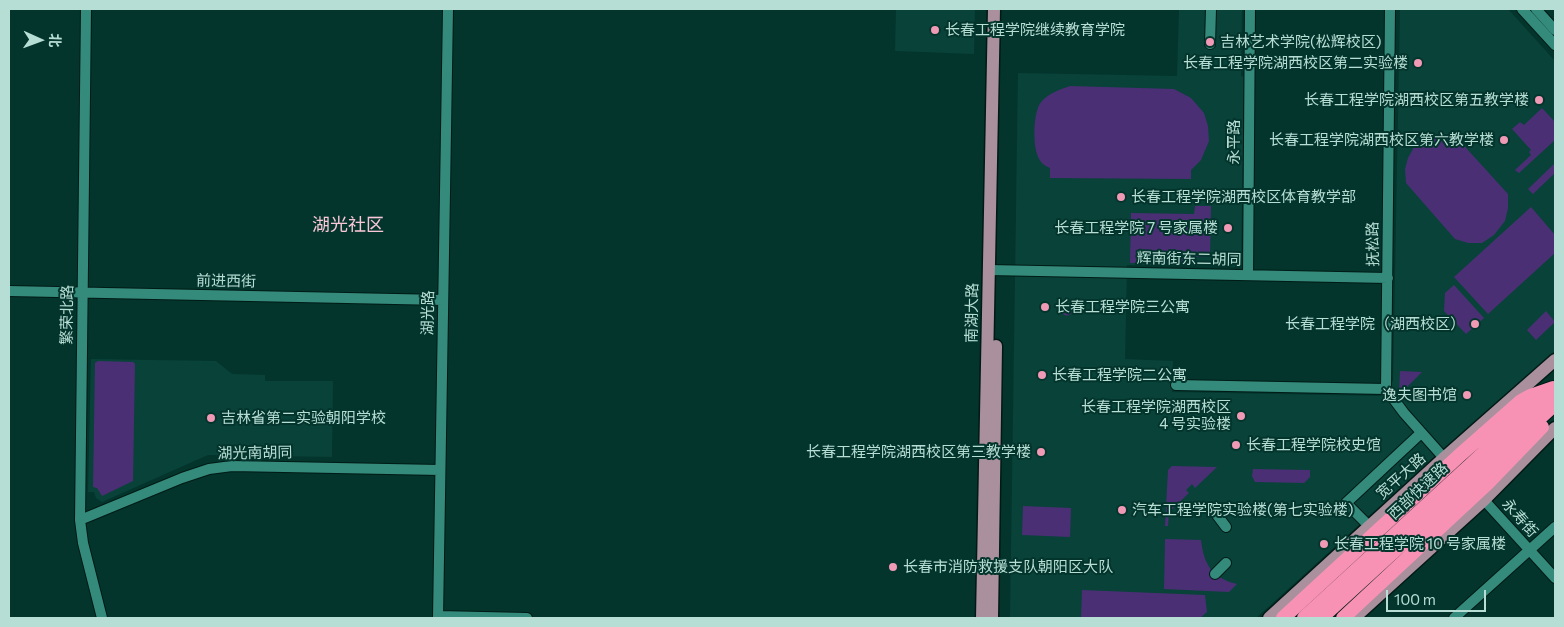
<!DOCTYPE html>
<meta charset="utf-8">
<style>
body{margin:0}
#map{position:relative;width:1564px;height:627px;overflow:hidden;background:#03352d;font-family:Commissioner,"Noto Sans SC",sans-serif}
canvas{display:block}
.frame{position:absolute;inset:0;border:10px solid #b7ded5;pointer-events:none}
.north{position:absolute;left:15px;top:15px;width:50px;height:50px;-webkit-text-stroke:4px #03352d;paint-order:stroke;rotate:92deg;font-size:14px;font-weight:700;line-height:20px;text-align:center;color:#b7ded5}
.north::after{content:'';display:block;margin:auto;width:18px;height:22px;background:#b7ded5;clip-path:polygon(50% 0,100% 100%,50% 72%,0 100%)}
.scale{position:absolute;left:1386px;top:590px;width:100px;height:22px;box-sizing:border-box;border:2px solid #b7ded5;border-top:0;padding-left:6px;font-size:15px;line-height:18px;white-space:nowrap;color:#b7ded5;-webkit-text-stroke:4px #03352d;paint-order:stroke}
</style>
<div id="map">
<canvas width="1564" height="627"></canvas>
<div class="frame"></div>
<div class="north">北</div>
<div class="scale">100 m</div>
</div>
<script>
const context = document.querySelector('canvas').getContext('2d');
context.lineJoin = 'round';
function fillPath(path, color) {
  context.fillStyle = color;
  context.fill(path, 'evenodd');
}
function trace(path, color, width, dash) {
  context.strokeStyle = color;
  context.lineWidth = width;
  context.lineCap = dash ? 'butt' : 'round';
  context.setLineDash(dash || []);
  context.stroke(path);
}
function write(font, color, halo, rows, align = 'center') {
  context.font = font + ' Commissioner,"Noto Sans SC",sans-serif';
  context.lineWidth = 4;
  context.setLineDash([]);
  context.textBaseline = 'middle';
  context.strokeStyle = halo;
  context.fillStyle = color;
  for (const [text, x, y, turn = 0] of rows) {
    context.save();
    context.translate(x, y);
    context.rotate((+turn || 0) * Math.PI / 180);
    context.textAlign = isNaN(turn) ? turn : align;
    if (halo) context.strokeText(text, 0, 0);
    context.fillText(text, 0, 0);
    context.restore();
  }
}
const built = new Path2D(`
 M896 9H975L974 54 895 51Z
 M1179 9H1242L1241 76 1244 77 1241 267 1127 265 1125 359 1173 361 1172 392 1381 396 1393 381 1400 9H1508L1555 61V351L1443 449 1256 618H1010L1018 73 1177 76Z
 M91 359 216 361 232 374 265 375V381H333L332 457 208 455 102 502 96 498 94 492H88Z`);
const green = new Path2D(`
 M1070 86 1174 89 1191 98 1204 113 1208 126 1209 141 1201 160 1191 170V179L1050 178V168C1044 166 1039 161 1037 154 1033 142 1033 110 1042 101 1049 93 1061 89 1070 86Z
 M1542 108 1555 122V140L1519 173 1515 170 1531 155 1529 152 1531 150 1512 129 1520 122 1524 125Z
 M1443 134 1457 138 1508 194V208L1505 221 1494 235 1482 243H1468L1455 239 1406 183 1405 169 1408 158 1414 147 1428 138Z
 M1555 163V173L1533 194 1528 189Z
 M1195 206H1211L1210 257H1188V264L1130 263 1131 213 1194 214Z
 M1531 207 1555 235V253L1488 314 1454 277Z
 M1454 285 1484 318 1466 334 1444 311 1445 293Z
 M1061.5 310a5.5 5.5 0 1 1 11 0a5.5 5.5 0 1 1-11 0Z
 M1546 311 1555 322 1536 340 1527 330Z
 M98 361 133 362 135 364 133 481 102 496 97 488 93 487 95 363Z
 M1400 371 1422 372 1399 395Z
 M1172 466 1217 467 1195 488 1192 484 1186 490 1189 493 1169 512 1168 526H1165L1168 470Z
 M1253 469 1310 470V477L1304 483 1255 482 1252 476Z
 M1023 506 1071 508 1070 537 1022 535Z
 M1165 539 1201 540C1204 565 1212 578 1237 584L1229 592 1164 589Z
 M1082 590 1205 595 1207 612 1200 618H1081Z`);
const minor = new Path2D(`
 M86 9 80 520 83 543 102 618
 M1390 9 1386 389 1404 413 1444 458
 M1522 9 1555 45
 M1536 9 1555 30
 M1210 44 1211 9
 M989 270 1388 278
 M1248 275 1250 9
 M9 291 443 300
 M1176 385 1386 389
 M1484 500 1555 578
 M1217 515 1226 527
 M80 520 182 478 209 469 232 466 440 470
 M1365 522 1346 503 1421 433
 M1215 574 1226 563
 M438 616 527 618
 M438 618 448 9
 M1454 618 1555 527`);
const major = new Path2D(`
 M982 618 994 9
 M992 618 996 346
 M1269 618 1444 458 1555 360
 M1354 618 1484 500 1555 428`);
const highway = new Path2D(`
 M1283 618 1461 454 1521 401 1530 396 1553 388
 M1304 618 1551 391
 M1321 618 1555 404
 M1343 618 1488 483 1542 427`);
const markers = [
 [935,30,5,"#f09ab6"],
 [1210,42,5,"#f09ab6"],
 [1418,63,5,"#f09ab6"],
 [1539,100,5,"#f09ab6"],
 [1504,140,5,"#f09ab6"],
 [1121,197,5,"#f09ab6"],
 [1228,228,5,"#f09ab6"],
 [1045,307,5,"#f09ab6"],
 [1475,324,5,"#f09ab6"],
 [1042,375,5,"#f09ab6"],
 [1467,395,5,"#f09ab6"],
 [1241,416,5,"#f09ab6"],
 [211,418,5,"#f09ab6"],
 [1236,445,5,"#f09ab6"],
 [1041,452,5,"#f09ab6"],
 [1122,510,5,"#f09ab6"],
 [1324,544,5,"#f09ab6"],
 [893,567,5,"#f09ab6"]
];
const poiNames = [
 ["长春工程学院继续教育学院",945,30],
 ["吉林艺术学院(松辉校区)",1220,42],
 ["长春工程学院湖西校区第二实验楼",1408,63,"right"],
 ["长春工程学院湖西校区第五教学楼",1529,100,"right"],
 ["长春工程学院湖西校区第六教学楼",1494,140,"right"],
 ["长春工程学院湖西校区体育教学部",1131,197],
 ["长春工程学院 7 号家属楼",1218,228,"right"],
 ["长春工程学院三公寓",1055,307],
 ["长春工程学院（湖西校区）",1465,324,"right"],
 ["长春工程学院二公寓",1052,375],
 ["逸夫图书馆",1457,395,"right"],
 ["长春工程学院湖西校区",1231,407,"right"],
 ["4 号实验楼",1231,424,"right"],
 ["吉林省第二实验朝阳学校",221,418],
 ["长春工程学院校史馆",1246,445],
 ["长春工程学院湖西校区第三教学楼",1031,452,"right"],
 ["汽车工程学院实验楼(第七实验楼)",1132,510],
 ["长春工程学院 10 号家属楼",1334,544],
 ["长春市消防救援支队朝阳区大队",903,567]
];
const streetNames = [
 ["永平路",1234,142,-90],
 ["抚松路",1373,244,-91],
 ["辉南街东二胡同",1189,259,1],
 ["前进西街",226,281,1],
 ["湖光路",428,313,-89],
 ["南湖大路",972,313,-89],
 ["繁荣北路",67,315,-89],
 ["湖光南胡同",255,453,-1],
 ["宽平大路",1401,476,-42],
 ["西部快速路",1418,491,-43],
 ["永寿街",1520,518,48]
];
const quarterNames = [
 ["湖光社区",348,225]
];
fillPath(built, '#094239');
fillPath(green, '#4a2f74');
trace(minor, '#011a15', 12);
trace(major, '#011a15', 15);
trace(highway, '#011a15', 16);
trace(minor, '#348b7b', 10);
trace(major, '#aa8f9d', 12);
trace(highway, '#f892b4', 14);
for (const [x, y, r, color] of markers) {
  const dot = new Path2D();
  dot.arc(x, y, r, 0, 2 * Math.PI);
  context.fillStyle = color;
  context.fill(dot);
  trace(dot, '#03352d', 2);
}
write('15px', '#b7ded5', '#03352d', poiNames, 'left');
write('15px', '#b7ded5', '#03352d', streetNames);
write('18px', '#f9c7d6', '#03352d', quarterNames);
</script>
